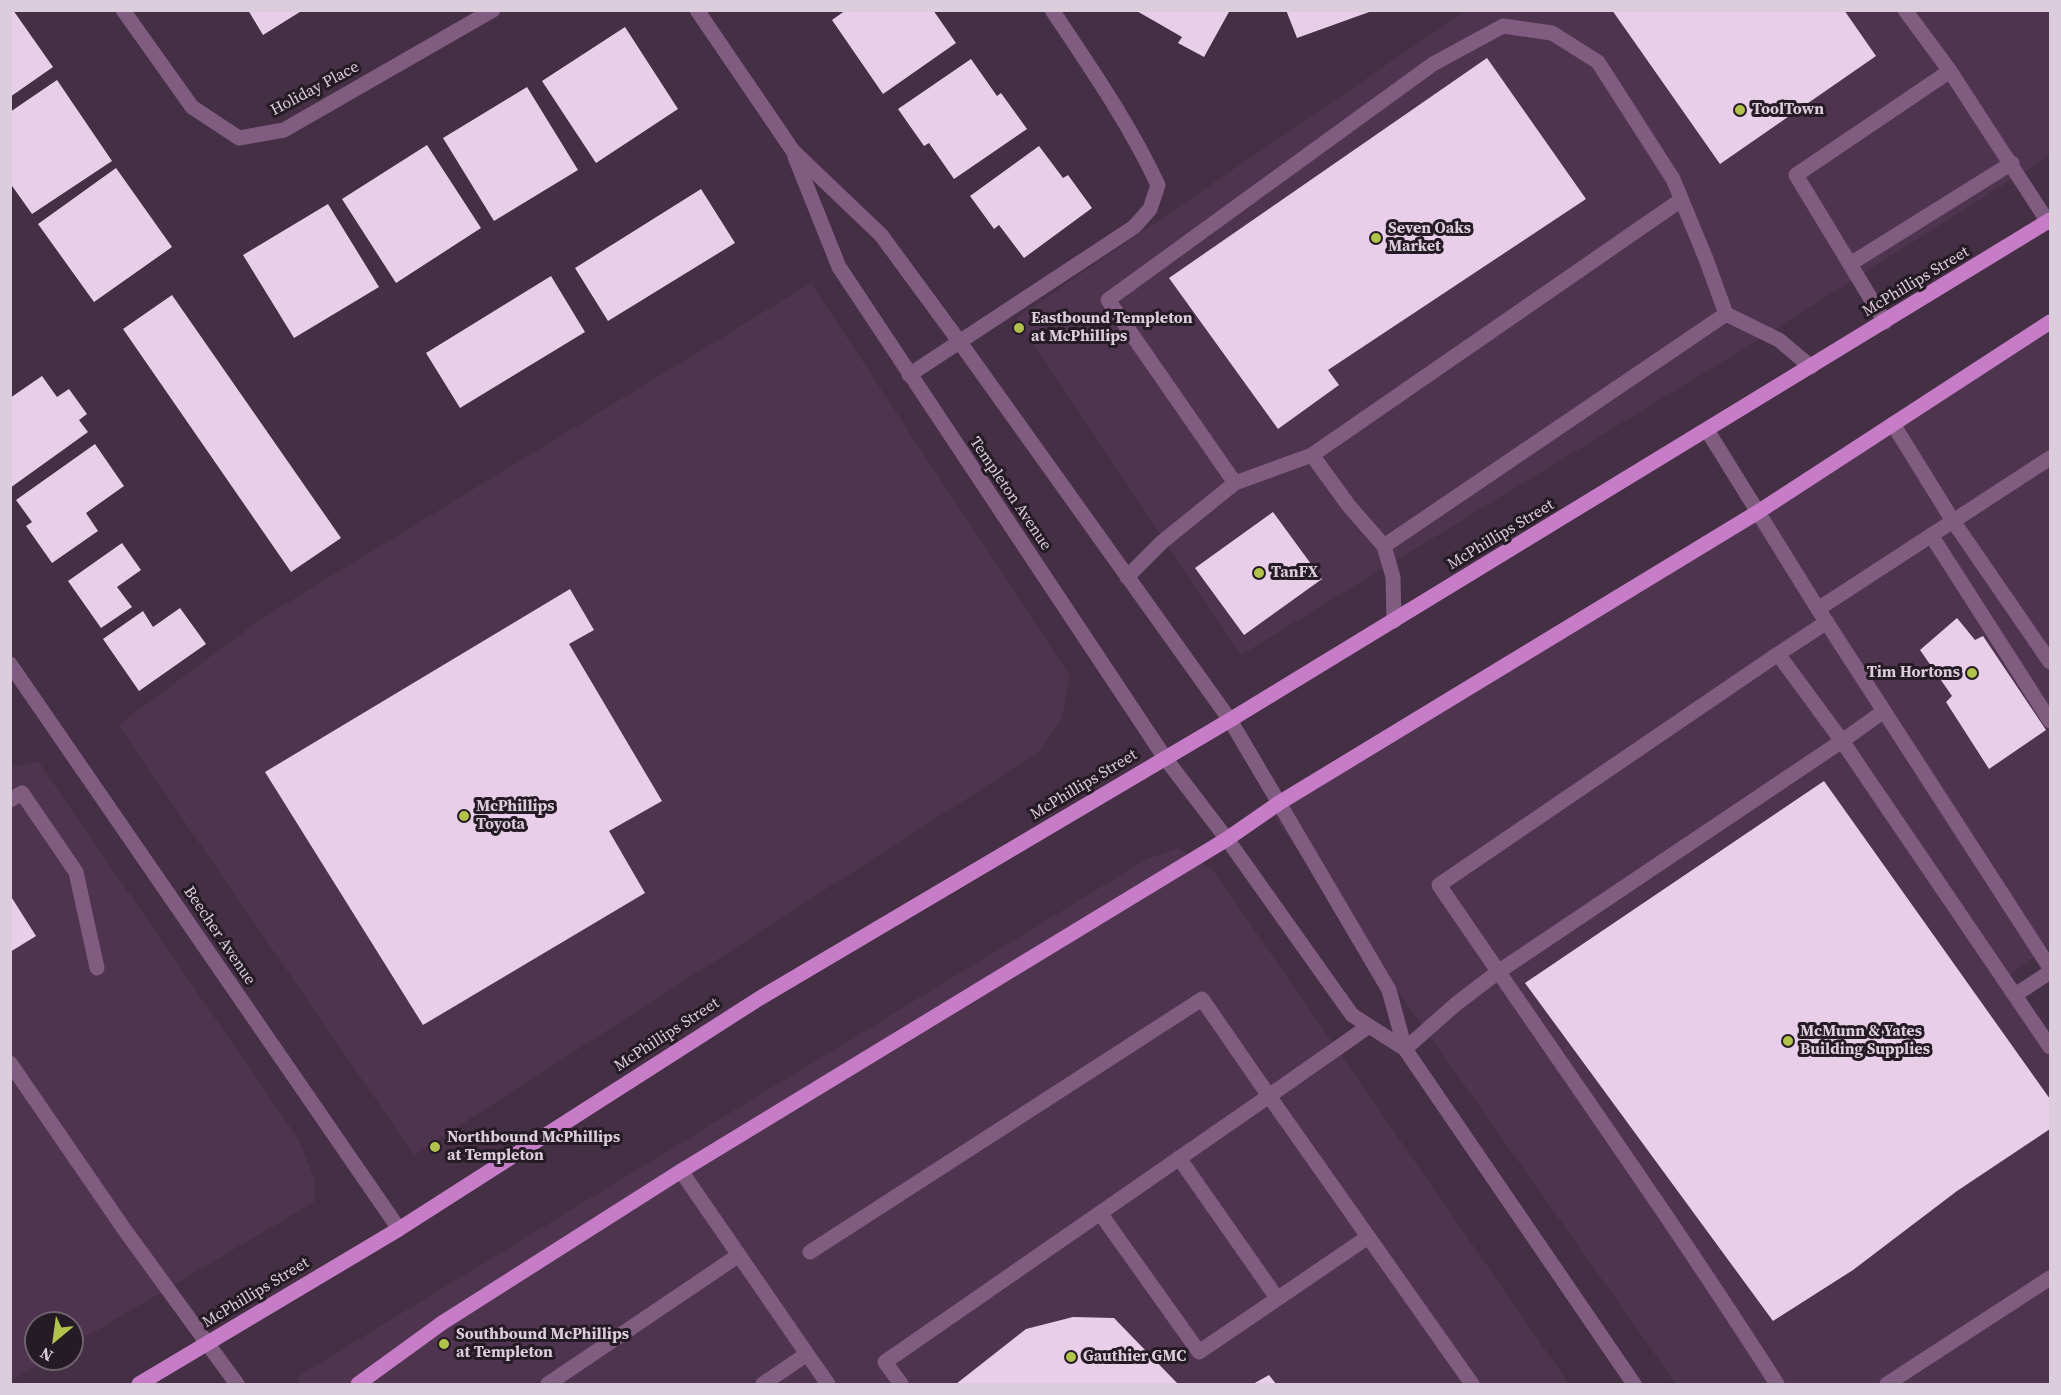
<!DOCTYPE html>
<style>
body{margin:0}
#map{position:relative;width:2061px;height:1395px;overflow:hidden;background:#442f44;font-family:"Source Serif 4",serif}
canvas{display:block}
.frame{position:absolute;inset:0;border:12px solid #dbcddb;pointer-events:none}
.north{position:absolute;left:24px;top:1311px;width:60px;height:60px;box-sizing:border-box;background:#251b25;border:2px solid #6e626e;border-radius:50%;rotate:209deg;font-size:16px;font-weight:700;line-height:24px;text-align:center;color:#dbcddb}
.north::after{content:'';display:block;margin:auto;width:21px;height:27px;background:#b2c34c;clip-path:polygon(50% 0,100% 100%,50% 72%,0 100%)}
</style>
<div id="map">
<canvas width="2061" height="1395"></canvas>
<div class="frame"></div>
<div class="north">N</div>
</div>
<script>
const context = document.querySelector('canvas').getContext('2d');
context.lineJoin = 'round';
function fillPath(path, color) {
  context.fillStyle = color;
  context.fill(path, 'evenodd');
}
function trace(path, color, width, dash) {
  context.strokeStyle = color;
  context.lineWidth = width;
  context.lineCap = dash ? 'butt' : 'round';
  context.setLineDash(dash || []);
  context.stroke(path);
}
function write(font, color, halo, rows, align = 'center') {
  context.font = font + ' "Source Serif 4",serif';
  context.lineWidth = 6;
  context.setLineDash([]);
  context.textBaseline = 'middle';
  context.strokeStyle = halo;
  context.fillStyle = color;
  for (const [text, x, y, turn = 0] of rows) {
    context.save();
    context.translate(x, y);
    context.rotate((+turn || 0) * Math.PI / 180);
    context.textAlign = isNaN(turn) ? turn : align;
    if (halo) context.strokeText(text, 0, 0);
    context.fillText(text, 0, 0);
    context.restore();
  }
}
const built = new Path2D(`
 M1465 11H2050V155L1763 337 1241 655 1016 318Z
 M811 283 1070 676 1062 718 1039 752 414 1155 118 725 264 617Z
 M2050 328V945L2010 975 2050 1035V1384H1676L1273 815Z
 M38 761 299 1140 315 1180 314 1202 72 1345V1323H36V1359H48L11 1381 10 767Z
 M1178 848 1213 870 1569 1384H298L300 1375 1147 859Z`);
const building = new Path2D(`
 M10 10H13L53 67 10 97Z
 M248 10H303L263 35Z
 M846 10H933L956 43 883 94 832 20Z
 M1135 10H1230L1204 57 1178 43 1182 37Z
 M1286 10H1372V11L1297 38Z
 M1612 10H1844L1876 56 1720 164Z
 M625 27 678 109 596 163 542 81Z
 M1487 58 1586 199 1328 370 1339 385 1278 429 1169 278Z
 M971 59 997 96 1001 93 1027 129 954 179 929 143 924 146 898 109Z
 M57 80 112 161 32 214 10 183V112Z
 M527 87 578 170 494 221 443 138Z
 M427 145 481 228 396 283 342 199Z
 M1039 146 1063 178 1068 175 1092 208 1024 258 999 225 994 229 970 196Z
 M116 168 172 247 94 302 38 224Z
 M701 189 735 243 608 321 575 268Z
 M328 204 379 287 294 338 243 255Z
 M551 276 585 332 460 408 426 353Z
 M172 295 341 538 291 572 123 329Z
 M42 376 57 397 69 389 87 414 79 420 88 432 10 488V398Z
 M95 444 124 486 86 513 98 531 52 563 26 526 32 522 16 500Z
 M1273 512 1322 579 1244 635 1195 568Z
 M122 543 141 570 117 587 132 607 101 628 68 581Z
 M570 589 594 630 569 644 662 801 609 831 645 893 423 1025 265 772Z
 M180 608 206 644 139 691 103 639 143 611 153 627Z
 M1957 618 1975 640 1983 636 2046 730 1989 769 1946 702 1952 696 1920 650Z
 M1824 781 2050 1099V1129L1957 1191 1853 1270 1773 1321 1525 983Z
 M10 895 36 936 10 952Z
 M1073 1317 1114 1318 1178 1384H956L1026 1329Z
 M1269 1375 1276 1384H1253Z`);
const service = new Path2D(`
 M1905 10 1950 71
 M1850 264 2012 163
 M1885 322 1796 175 1950 71 2048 222
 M909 375 1134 227 1150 209 1158 185C1129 123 1090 67 1052 10
 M1893 424 1953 521 2050 662
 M1707 430 1818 609 2050 968
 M1312 455 1681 200
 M1931 535 2050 721
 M1384 546 1349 506 1312 455 1235 483 1108 300 1433 64 1503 26 1552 33 1598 62 1673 179 1706 259 1726 314
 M1127 577 1162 542 1235 483
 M1818 609 2050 458
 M1394 621 1393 577 1384 546 1726 314 1779 340 1811 367
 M1778 654 1827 622
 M1884 711 1842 741 2050 1047
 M10 800 22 793 76 872 97 968
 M1279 803 1389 990 1405 1049 1634 1384
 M1227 839 1352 1015 1405 1049
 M2015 995 2050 972
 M1405 1049 1456 1004 1498 972 1842 741 1778 654 1439 885C1552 1051 1669 1215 1777 1384
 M10 1063 124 1229 207 1343
 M1179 1158 1277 1298
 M681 1171 807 1354 763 1384
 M1100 1213 1199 1352 1368 1237
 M810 1252 1202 999 1269 1096 1369 1026
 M807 1354 828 1384
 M548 1384 739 1255
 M901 1384 885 1362 1269 1096 1472 1384
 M1887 1384 2050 1278`);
const minor = new Path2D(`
 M123 10 192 107 239 138 284 130 493 10`);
const tertiary = new Path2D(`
 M697 10 793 151 881 235 959 341 1230 720 1279 803
 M795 157 839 267 1165 758 1227 839
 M10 664 399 1229
 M207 1343 237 1384`);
const primary = new Path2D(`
 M139 1384 399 1229 760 998 1230 720 2050 220
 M358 1384 442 1323 681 1171 1227 839 1279 803 1758 512 2050 322`);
const markers = [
 [1740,110,6,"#b2c34c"],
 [1376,238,6,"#b2c34c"],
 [1019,328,6,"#b2c34c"],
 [1259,573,6,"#b2c34c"],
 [1972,673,6,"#b2c34c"],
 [464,816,6,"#b2c34c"],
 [1788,1041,6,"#b2c34c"],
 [435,1147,6,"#b2c34c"],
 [444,1344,6,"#b2c34c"],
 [1071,1357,6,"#b2c34c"]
];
const streetNames = [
 ["Holiday Place",315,89,-28],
 ["McPhillips Street",1916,282,-31],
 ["Templeton Avenue",1010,494,56],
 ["McPhillips Street",1501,535,-31],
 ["McPhillips Street",1084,785,-31],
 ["Beecher Avenue",219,936,56],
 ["McPhillips Street",667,1035,-33],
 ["McPhillips Street",256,1293,-31]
];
const poiNames = [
 ["ToolTown",1752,110],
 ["Seven Oaks",1388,229],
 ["Market",1388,247],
 ["Eastbound Templeton",1031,319],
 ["at McPhillips",1031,337],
 ["TanFX",1271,573],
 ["Tim Hortons",1960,673,"right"],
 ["McPhillips",476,807],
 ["Toyota",476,825],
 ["McMunn & Yates",1800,1032],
 ["Building Supplies",1800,1050],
 ["Northbound McPhillips",447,1138],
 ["at Templeton",447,1156],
 ["Southbound McPhillips",456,1335],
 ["at Templeton",456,1353],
 ["Gauthier GMC",1083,1357]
];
fillPath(built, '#4f344f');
fillPath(building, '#e9cee9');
trace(service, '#805c80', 15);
trace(minor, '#805c80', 15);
trace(tertiary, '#805c80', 15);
trace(primary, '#c67cc7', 15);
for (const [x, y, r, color] of markers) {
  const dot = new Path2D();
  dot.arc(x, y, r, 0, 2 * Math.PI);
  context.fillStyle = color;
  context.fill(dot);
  trace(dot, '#251b25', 2);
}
write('16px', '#dbcddb', '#251b25', streetNames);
write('bold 16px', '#dbcddb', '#251b25', poiNames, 'left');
</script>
